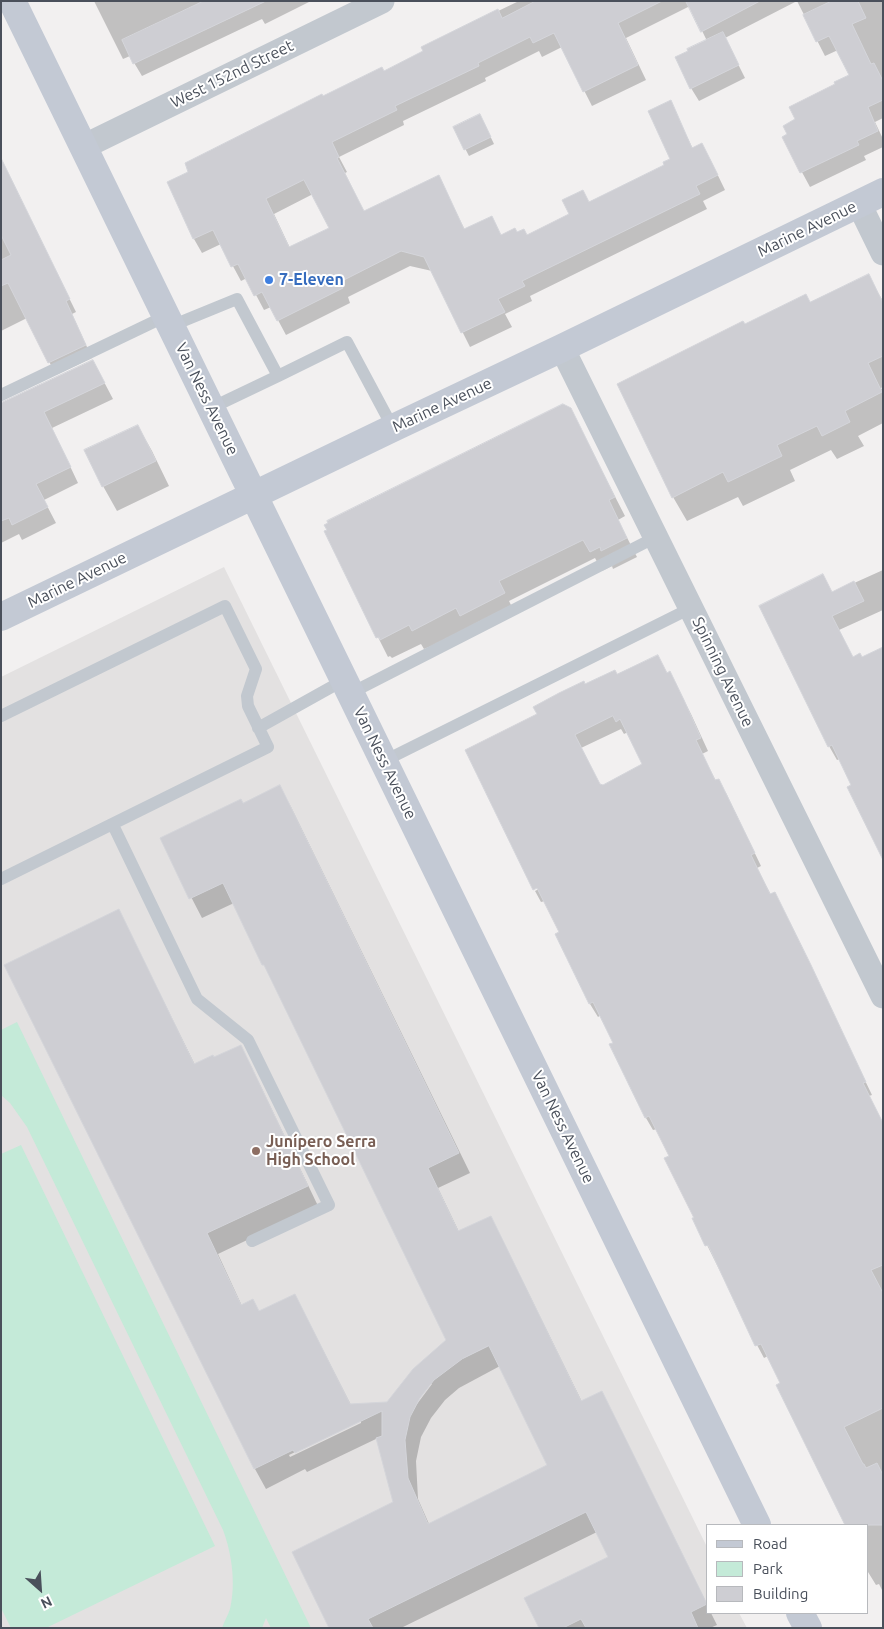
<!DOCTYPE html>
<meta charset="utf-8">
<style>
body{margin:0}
#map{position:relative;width:884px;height:1629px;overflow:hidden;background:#f2f0f0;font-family:Ubuntu,sans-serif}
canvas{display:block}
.frame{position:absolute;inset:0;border:2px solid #4a505b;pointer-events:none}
.legend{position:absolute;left:706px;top:1524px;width:162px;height:90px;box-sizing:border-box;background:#fff;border:1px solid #b7b9bd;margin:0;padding:6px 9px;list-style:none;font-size:15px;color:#4a505b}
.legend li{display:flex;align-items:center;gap:10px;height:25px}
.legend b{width:25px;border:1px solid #b7b9bd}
.north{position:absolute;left:15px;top:1564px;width:50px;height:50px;-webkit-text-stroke:4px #fff;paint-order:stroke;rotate:154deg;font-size:14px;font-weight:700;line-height:20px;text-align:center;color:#4a505b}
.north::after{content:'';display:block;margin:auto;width:18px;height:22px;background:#4a505b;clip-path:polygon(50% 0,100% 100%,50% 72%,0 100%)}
</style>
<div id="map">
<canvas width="884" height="1629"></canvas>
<div class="frame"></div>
<ul class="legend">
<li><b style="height:6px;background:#c3c9d4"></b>Road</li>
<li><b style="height:14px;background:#c4ead8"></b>Park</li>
<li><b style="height:14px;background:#ceced3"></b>Building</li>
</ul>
<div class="north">N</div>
</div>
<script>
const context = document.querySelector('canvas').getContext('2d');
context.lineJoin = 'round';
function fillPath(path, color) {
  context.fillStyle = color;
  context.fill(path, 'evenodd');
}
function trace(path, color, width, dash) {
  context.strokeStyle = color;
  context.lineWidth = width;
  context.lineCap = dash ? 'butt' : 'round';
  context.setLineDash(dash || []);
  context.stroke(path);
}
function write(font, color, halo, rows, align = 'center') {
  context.font = font + ' Ubuntu,sans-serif';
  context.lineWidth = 4;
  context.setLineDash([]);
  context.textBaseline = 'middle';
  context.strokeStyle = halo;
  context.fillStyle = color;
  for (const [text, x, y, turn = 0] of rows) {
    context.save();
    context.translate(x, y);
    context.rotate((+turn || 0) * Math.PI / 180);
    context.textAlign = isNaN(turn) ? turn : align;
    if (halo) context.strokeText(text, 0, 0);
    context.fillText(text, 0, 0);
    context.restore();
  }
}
const education = new Path2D(`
 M224 567 708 1549V1613H739L747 1628H1V677Z`);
const green = new Path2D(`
 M17 1022 311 1628H271L266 1618 262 1628H222C224 1622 228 1615 230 1609 236 1584 232 1554 223 1530L27 1127 10 1103 1 1095V1030Z
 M21 1145 215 1546 46 1628H11L1 1608V1154Z`);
const shadow = new Path2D(`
 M94 1H311L265 24 262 19 142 76 130 56 123 59Z
 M519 1H797L725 38 745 78 699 101 691 88 707 41 690 6 626 38 646 80 592 106 562 47 542 57 539 51 485 78 486 81 403 121 404 125 339 157 347 172 345 173 364 212 438 177 465 230 501 236 517 234 527 236 571 215 589 202 666 165 672 159 670 102 693 149 710 159 725 190 703 201 707 209 530 296 532 301 505 314 512 327 470 347 432 271 410 266 348 297 350 303 286 335 271 307 264 310 247 278 241 281 221 244 202 253 194 239 169 183 322 98 384 72 425 52 423 47ZM313 194 330 229 290 248 274 214Z
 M797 1H883V118L875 122 883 139V147L864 156 866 160 810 187 783 137 789 135 796 120 836 85 850 75 838 50 825 56Z
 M483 121 494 144 469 156 454 127Z
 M1 160 76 312 72 314 92 358 56 375 27 318 1 331Z
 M868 276 883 301V387L881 388 883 391V423L858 436 864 446 837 459 831 450 790 470 795 481 743 506 738 497 687 521 673 497 744 326 810 304Z
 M93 361 113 399 52 428 78 483 44 500 56 523 22 540 19 534 1 543V406Z
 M570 409 625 516 618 520 637 557 613 569 612 566 602 571 595 558 509 601 515 613 424 649 421 644 392 658 390 656 388 657 325 532Z
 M138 426 152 451 169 486 117 511 103 486Z
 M883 570V610L839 630 853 658 862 659 853 785 840 759 837 760 829 746 832 593Z
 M670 673 691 714 708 751 702 754 716 781 726 793 761 866 757 868 771 895 781 906 872 1095 869 1096 883 1123V1592L879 1584 876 1585 868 1572V1525H845L777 1386 782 1384 768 1356 764 1358 757 1345 707 1245 666 1158 670 1156 657 1129 653 1130 646 1118 611 1045 615 1043 601 1015 598 1017 590 1004 556 935 560 933 545 901 541 902 535 891 543 887 539 715 585 686 617 676ZM621 729 624 734 628 732 644 765 603 786H600L581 748Z
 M280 787 291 807 470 1173 438 1188 459 1232 490 1218 501 1237 582 1402 612 1412 708 1606V1613H711L717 1625 710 1628H540L610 1557 597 1532 401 1628H330L394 1503 378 1438 307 1472 305 1469 266 1489 255 1469 6 966 129 931 195 1065 214 1059 240 1046 251 1066 318 1206 218 1254 242 1306 260 1313 295 1295 351 1405 388 1403 448 1340 234 903 202 918 161 839 243 805ZM500 1366 549 1466 429 1524 418 1499 416 1461 421 1437 431 1418 445 1400 459 1388ZM429 1384H432L417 1404 415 1402ZM361 1420V1423L290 1457 289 1455Z`);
const building = new Path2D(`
 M204 1H266L133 64 122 40Z
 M536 1H662L618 23 638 65 583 92 554 33 533 43 530 37 478 63 479 66 395 106 397 110 332 142 339 157 337 158 364 211 439 175 464 229 492 216 501 235 515 228 517 232 524 229 527 235 569 214 562 200 583 190 589 202 664 165 663 162 670 159 648 111 671 100 692 148 702 143 718 175 696 186 700 194 522 281 525 286 498 299 505 312 461 333 424 257 401 251 340 282 343 288 277 321 262 292 254 296 238 264 231 267 213 230 193 239 167 182 188 172 185 163 322 94 323 96 382 67 384 71 423 51 421 47 498 9 502 18ZM304 180 329 228 289 247 266 199Z
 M686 1H760L701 32Z
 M832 1H858L866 18 852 24 871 64 874 63 883 81V100L868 107 878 131 857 141 859 145 800 173 782 137 787 134 783 126 795 119 789 107 835 84 834 82 849 75 829 36 816 42 803 15Z
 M723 32 739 65 690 89 675 57 688 51 687 49Z
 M480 114 491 137 464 150 453 127Z
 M1 158 70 299 66 301 86 345 48 363 8 283 1 286V260L11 255 1 235Z
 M869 274 883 303V356L868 363 882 392 845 411 850 422 822 436 817 426 777 445 782 456 728 482 723 472 672 498 617 384 743 321 745 324 806 294 810 302Z
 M93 360 105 383 44 412 71 467 36 484 48 507 12 525 9 518 1 521V403Z
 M563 404 571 408 615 497 609 500 627 538 601 551 600 547 590 552 583 540 499 581 505 593 460 616 456 608 412 631 409 625 380 640 379 637 376 638 324 531 327 530 324 525 328 523 327 521Z
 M138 425 156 461 102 487 84 450Z
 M823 574 832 592 854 581 864 601 832 616 853 657 860 653 862 657 883 647V860L847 787 851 785 832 745 828 747 759 606Z
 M658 655 667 673 670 671 684 700 701 738 696 740 715 780 719 779 755 853 751 855 770 894 775 892 811 965 866 1082 863 1083 883 1123V1265L871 1270 883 1293V1408L844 1427 863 1464H864L866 1468 877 1463 883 1475V1525H845L776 1385 780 1383 761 1344 755 1346 708 1245 705 1246 692 1218H694L664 1158 669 1156 649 1116 645 1118 609 1044 613 1043 593 1002 589 1004 555 934 559 932 537 888 533 890 465 750 537 714 533 707 559 693 584 681 585 684 615 670 617 674ZM613 716 616 722 620 719 642 764 603 785 600 784 575 735Z
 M280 785 459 1153 428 1168 458 1231 491 1216 581 1401 602 1391 707 1604 691 1612 698 1628H586L581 1619 563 1628H539L524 1598 608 1557 586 1512 368 1619 373 1628H329L292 1552 393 1502 376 1438 382 1436V1411L295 1453 293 1450 254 1469 4 965 119 909 194 1064 213 1055 214 1057 241 1045 308 1186 207 1233 241 1305 253 1299 259 1311 295 1294 350 1404 387 1402 413 1369 446 1340 264 965H262L223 883 189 899 160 838 241 799 243 803ZM489 1346 547 1465 428 1524 408 1478 405 1440 410 1417 420 1398 434 1380 462 1359Z`);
const service = new Path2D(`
 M171 326 237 299 278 376 347 342 393 428
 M1 395 166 316
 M211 408 278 376
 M351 693 656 537
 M1 716 225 606 256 669 247 696 248 706 268 747 1 879
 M258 728 344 680
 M384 761 691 608
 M113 825 197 999 248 1040 329 1205 252 1241`);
const minor = new Path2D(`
 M83 147 382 1
 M859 204 883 253
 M562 348 883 996`);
const secondary = new Path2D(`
 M12 1 757 1525
 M1 617 393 428 562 348 883 192
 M800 1613 808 1628`);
const markers = [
 [269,280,5,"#3f7fe0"],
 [256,1151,5,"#8d6e63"]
];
const streetNames = [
 ["West 152nd Street",232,74,-26],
 ["Marine Avenue",807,229,-26],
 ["Van Ness Avenue",207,399,64],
 ["Marine Avenue",442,405,-25],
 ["Marine Avenue",77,580,-26],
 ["Spinning Avenue",723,672,64],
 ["Van Ness Avenue",385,763,64],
 ["Van Ness Avenue",563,1127,64]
];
const shopNames = [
 ["7-Eleven",279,280]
];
const educationNames = [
 ["Junípero Serra",266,1142],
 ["High School",266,1160]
];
fillPath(education, '#e3e1e1');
fillPath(green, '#c4ead8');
fillPath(shadow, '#0003');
fillPath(building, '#ceced3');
trace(building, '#d4d5da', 1);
trace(service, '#c2c8cf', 12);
trace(minor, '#c2c8cf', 25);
trace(secondary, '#c3c9d4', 28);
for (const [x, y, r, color] of markers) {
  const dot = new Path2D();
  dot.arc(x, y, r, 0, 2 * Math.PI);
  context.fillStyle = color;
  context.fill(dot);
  trace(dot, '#fff', 2);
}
write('16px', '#4a505b', '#fff', streetNames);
write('bold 16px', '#366cbe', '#fff', shopNames, 'left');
write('bold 16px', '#785e54', '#fff', educationNames, 'left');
</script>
